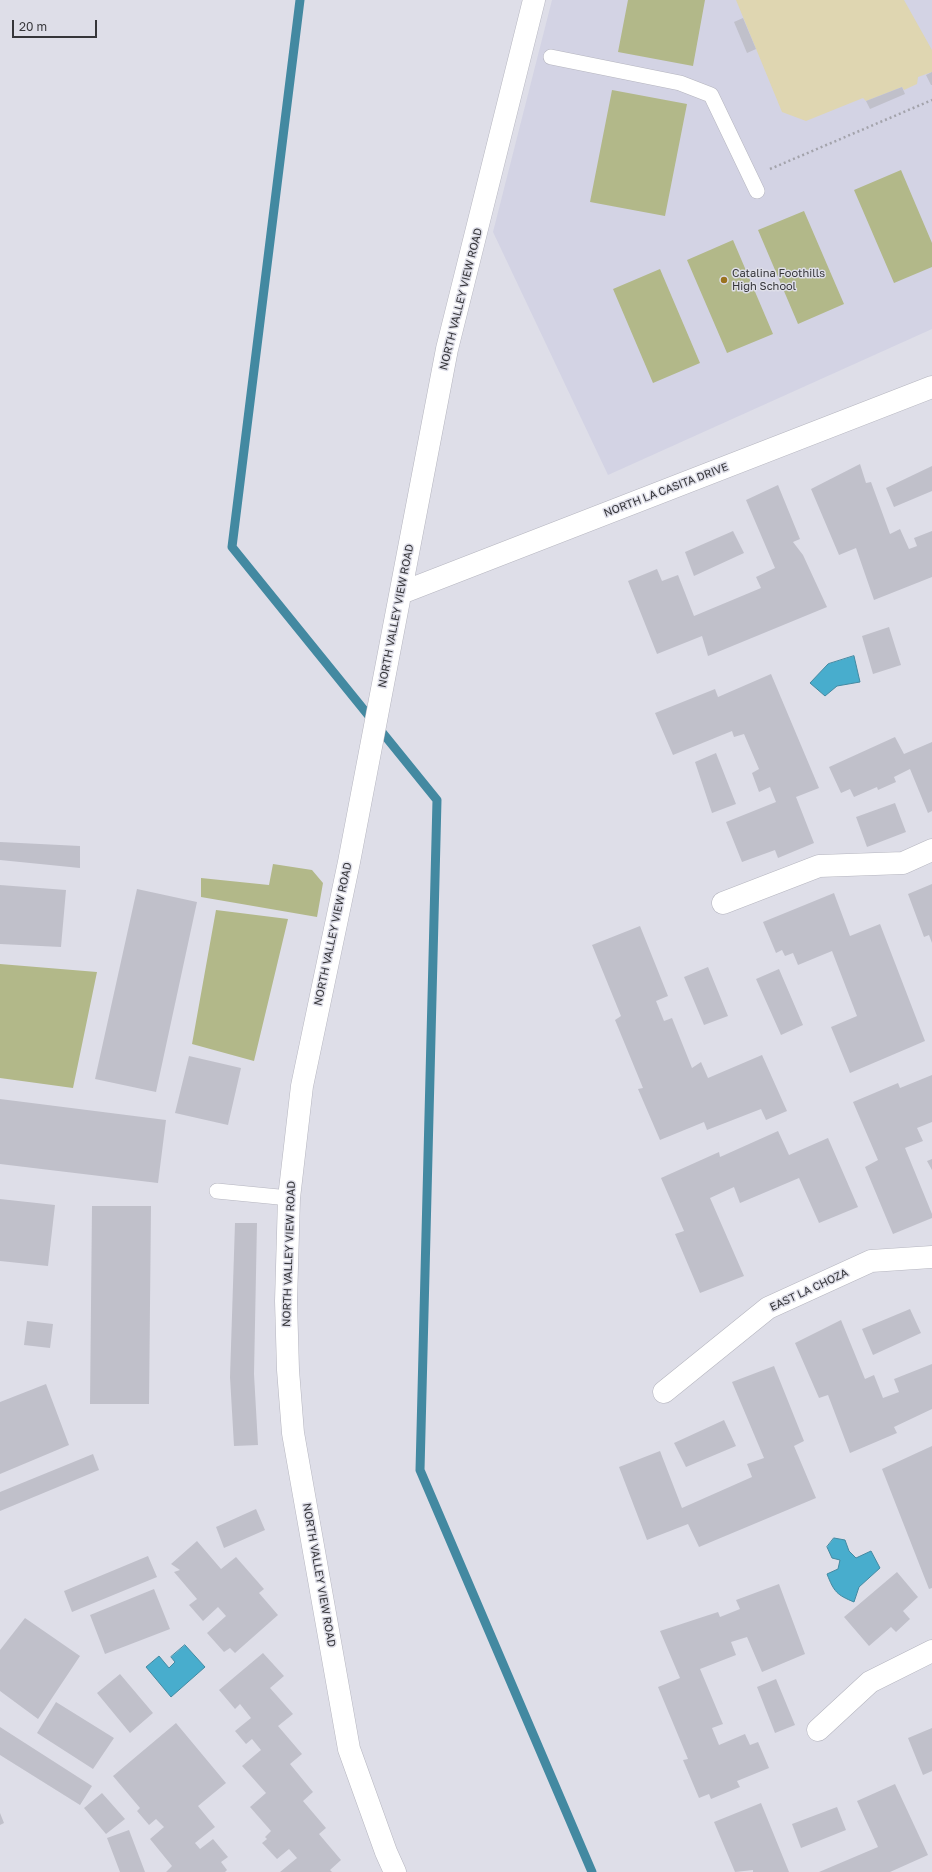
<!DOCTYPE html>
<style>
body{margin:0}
#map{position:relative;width:932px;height:1872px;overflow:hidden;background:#dedee8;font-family:"Golos Text",sans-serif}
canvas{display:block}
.scale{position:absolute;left:12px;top:20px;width:85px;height:18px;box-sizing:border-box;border:2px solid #36363a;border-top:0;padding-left:5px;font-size:12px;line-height:14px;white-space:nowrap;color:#36363a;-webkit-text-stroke:3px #dedee8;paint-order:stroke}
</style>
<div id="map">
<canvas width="932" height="1872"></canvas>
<div class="scale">20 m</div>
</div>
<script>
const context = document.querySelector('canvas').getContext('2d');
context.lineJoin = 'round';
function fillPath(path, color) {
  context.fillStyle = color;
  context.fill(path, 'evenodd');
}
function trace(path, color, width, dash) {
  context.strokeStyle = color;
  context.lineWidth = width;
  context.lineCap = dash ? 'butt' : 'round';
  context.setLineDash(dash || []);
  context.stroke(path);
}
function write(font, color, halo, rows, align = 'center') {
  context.font = font + ' "Golos Text",sans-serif';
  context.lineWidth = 3;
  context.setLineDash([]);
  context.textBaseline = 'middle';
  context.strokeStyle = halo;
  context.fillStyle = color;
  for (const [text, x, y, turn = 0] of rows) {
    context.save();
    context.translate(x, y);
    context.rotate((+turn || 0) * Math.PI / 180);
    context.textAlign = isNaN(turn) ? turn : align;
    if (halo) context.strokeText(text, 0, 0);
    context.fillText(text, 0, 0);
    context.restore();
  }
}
const built = new Path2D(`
 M552 0H932V329L608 475 493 232Z`);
const green = new Path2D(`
 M628 0H705L693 66 618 52Z
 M612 90 687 104 665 216 590 202Z
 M901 170 932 243V267L894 283 854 190Z
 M804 211 844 304 798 324 758 230Z
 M733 240 773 334 727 353 687 260Z
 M660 269 700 363 653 383 613 289Z
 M273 864 312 870 323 883 317 917 201 897V878L269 885Z
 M216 910 288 919 254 1061 192 1044Z
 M0 964 97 972 73 1088 0 1078Z`);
const sand = new Path2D(`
 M736 0H904L932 50V72L918 77 917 84 904 90 902 87 866 101 863 98 806 121 782 112Z`);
const water = new Path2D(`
 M854 656 860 682 837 686 825 696 810 683 828 664Z
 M834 1538 845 1540 849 1551 856 1558 871 1551 880 1568 859 1587 854 1602C837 1595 834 1592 827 1574L838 1569 840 1560 832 1558 827 1547Z
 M185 1645 205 1667 171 1697 146 1667 159 1656 169 1668 175 1662 171 1657Z`);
const stream = new Path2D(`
 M300 0 232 547 437 800 420 1470 592 1872`);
const building = new Path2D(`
 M743 18 756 49 747 53 734 22Z
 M932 72V85H931L926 75Z
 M902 87 905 94 870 109 866 101Z
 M860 464 866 483 871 482 890 534 900 529 909 549 917 546 914 538 932 531V577L874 600 856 548 839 555 811 489Z
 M932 466V491L894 507 886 488Z
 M778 485 800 539 793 542 803 555 827 607 708 656 702 636 657 654 628 581 657 569 662 581 678 575 694 616 761 588 756 577 775 568 746 500Z
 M733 531 744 553 694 576 685 552Z
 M889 627 901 665 873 674 862 636Z
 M771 674 819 788 796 797 814 843 778 858 775 850 742 862 726 822 776 802 770 787 759 792 752 773 759 769 744 734 734 737 732 731 673 755 655 713 715 689 718 697Z
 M895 737 904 754 932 742V811L928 813 910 769 894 777 896 782 878 790 877 787 854 797 850 789 841 793 829 767Z
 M716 753 736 804 712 813 695 762Z
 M895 803 906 832 867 847 856 817Z
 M0 842 80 846V868L0 860Z
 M932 884V943L929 935 924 937 908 894Z
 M0 885 66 890 61 947 0 944Z
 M137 889 197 902 156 1092 95 1079Z
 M834 893 850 936 880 924 925 1041 850 1073 831 1027 857 1016 832 951 798 965 793 953 785 956 782 950 776 953 763 922Z
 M640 926 668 996 656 1001 664 1021 672 1018 692 1068 701 1062 708 1078 762 1055 787 1111 766 1120 761 1109 707 1130 704 1122 660 1140 638 1089 643 1088 615 1020 621 1016 592 945Z
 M708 967 728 1016 704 1025 684 977Z
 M779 969 803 1025 781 1035 756 979Z
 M189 1056 241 1068 228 1125 175 1113Z
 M932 1075V1122L917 1128 923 1141 905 1148 932 1214V1218L893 1234 865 1167 878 1160 853 1102 898 1083 900 1088Z
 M0 1099 166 1120 158 1183 0 1164Z
 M778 1131 789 1155 828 1138 858 1207 819 1223 799 1178 740 1203 734 1187 710 1198 744 1276 700 1293 675 1234 684 1231 661 1178 719 1152 720 1157Z
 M932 1159V1170L927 1161Z
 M0 1199 55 1205 48 1266 0 1261Z
 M92 1206H151L149 1404H90Z
 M235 1223H257L254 1374 258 1445 234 1446 230 1377Z
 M910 1309 921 1333 873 1355 862 1329Z
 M841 1320 865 1379 874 1375 883 1398 899 1392 894 1379 932 1364V1409L894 1427 897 1433 850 1453 828 1395 819 1398 795 1343Z
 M27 1321 53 1324 50 1348 24 1345Z
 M774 1366 804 1441 794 1446 816 1498 699 1547 688 1524 647 1540 619 1467 660 1451 682 1508 752 1477 747 1464 764 1458 732 1382Z
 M46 1384 69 1445 0 1474V1402Z
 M724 1420 736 1446 686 1467 674 1443Z
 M932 1446V1588L929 1589 882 1469Z
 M93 1454 99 1470 0 1511V1492Z
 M256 1509 265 1530 224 1548 216 1527Z
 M197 1541 221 1569 236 1557 264 1589 259 1593 278 1615 235 1653 230 1648 224 1652 207 1633 226 1616 218 1607 203 1621 189 1605 197 1599 174 1572 180 1570 171 1564Z
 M148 1556 157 1577 72 1612 64 1591Z
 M897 1572 918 1597 903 1611 910 1619 896 1632 891 1627 869 1646 844 1617Z
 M779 1584 805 1654 762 1672 747 1637 731 1642 736 1655 700 1669 723 1724 712 1728 719 1745 745 1734 750 1745 758 1742 769 1768 737 1781 740 1787 711 1799 709 1794 699 1798 683 1760 688 1759 658 1687 680 1678 660 1631 718 1612 720 1617 740 1609 736 1600Z
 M154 1589 170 1629 105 1654 90 1615Z
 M25 1618 80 1656 38 1719 0 1691V1650Z
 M263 1653 284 1676 270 1688 293 1714 278 1726 302 1754 290 1764 313 1792 303 1801 326 1828 319 1834 341 1860 330 1870 332 1872H280L297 1858 289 1849 277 1859 262 1843 267 1839 265 1837 271 1831 250 1807 266 1793 242 1766 261 1750 252 1739 246 1744 235 1731 251 1718 240 1704 235 1709 219 1690Z
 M120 1674 153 1713 130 1733 97 1693Z
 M776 1679 795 1725 775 1733 757 1687Z
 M56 1702 114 1738 93 1769 37 1733Z
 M176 1723 226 1783 198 1806 215 1827 195 1843 200 1849 213 1839 228 1857 221 1862 227 1870 225 1872H166L172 1866 150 1839 164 1827 156 1819 149 1825 137 1811 140 1808 113 1776Z
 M0 1727 92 1786 80 1805 0 1755Z
 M932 1728V1771L923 1775 908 1738Z
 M895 1784 928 1855 890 1872H819L878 1847 857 1801Z
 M102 1793 125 1819 106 1834 84 1808Z
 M761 1803 789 1872H753V1870L735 1872 714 1822Z
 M837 1807 846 1830 801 1848 792 1824Z
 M0 1813 4 1823 0 1825Z
 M129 1830 145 1872H120L107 1838Z`);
const path = new Path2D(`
 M770 169 932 100`);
const service = new Path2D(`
 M551 57 680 83 711 95 757 191
 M217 1191 289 1198`);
const minor = new Path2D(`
 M401 593 932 387
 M723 903 819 866 903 863 932 850
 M664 1392 768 1308 871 1261 932 1257
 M818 1730 870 1682 932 1651
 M395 1872 386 1852 349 1749 293 1433 288 1370 286 1301 289 1198 302 1086 349 862 447 349 534 0`);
const markers = [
 [724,280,4,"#9a731f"]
];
const poiNames = [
 ["Catalina Foothills",732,274],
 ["High School",732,287]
];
const streetNames = [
 ["NORTH VALLEY VIEW ROAD",461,299,-76],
 ["NORTH LA CASITA DRIVE",666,490,-21],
 ["NORTH VALLEY VIEW ROAD",396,616,-79],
 ["NORTH VALLEY VIEW ROAD",333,934,-78],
 ["NORTH VALLEY VIEW ROAD",289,1254,-88],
 ["EAST LA CHOZA",809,1290,-25],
 ["NORTH VALLEY VIEW ROAD",319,1575,80]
];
fillPath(built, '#d3d3e4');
fillPath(green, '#b2b889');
fillPath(sand, '#dfd6b1');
fillPath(water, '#48adcd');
trace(water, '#4389a1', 1);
trace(stream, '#4389a1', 9);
fillPath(building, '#c0c0ca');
trace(service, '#b5b5bf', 16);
trace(minor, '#b5b5bf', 23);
trace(path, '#a3a3ab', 2.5, [2, 3]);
trace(service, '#fff', 15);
trace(minor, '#fff', 22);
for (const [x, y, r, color] of markers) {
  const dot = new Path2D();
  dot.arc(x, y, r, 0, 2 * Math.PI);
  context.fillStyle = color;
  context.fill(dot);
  trace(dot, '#dedee8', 1.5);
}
write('11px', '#36363a', '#dedee8', poiNames, 'left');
write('11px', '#36363a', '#dedee8', streetNames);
</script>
